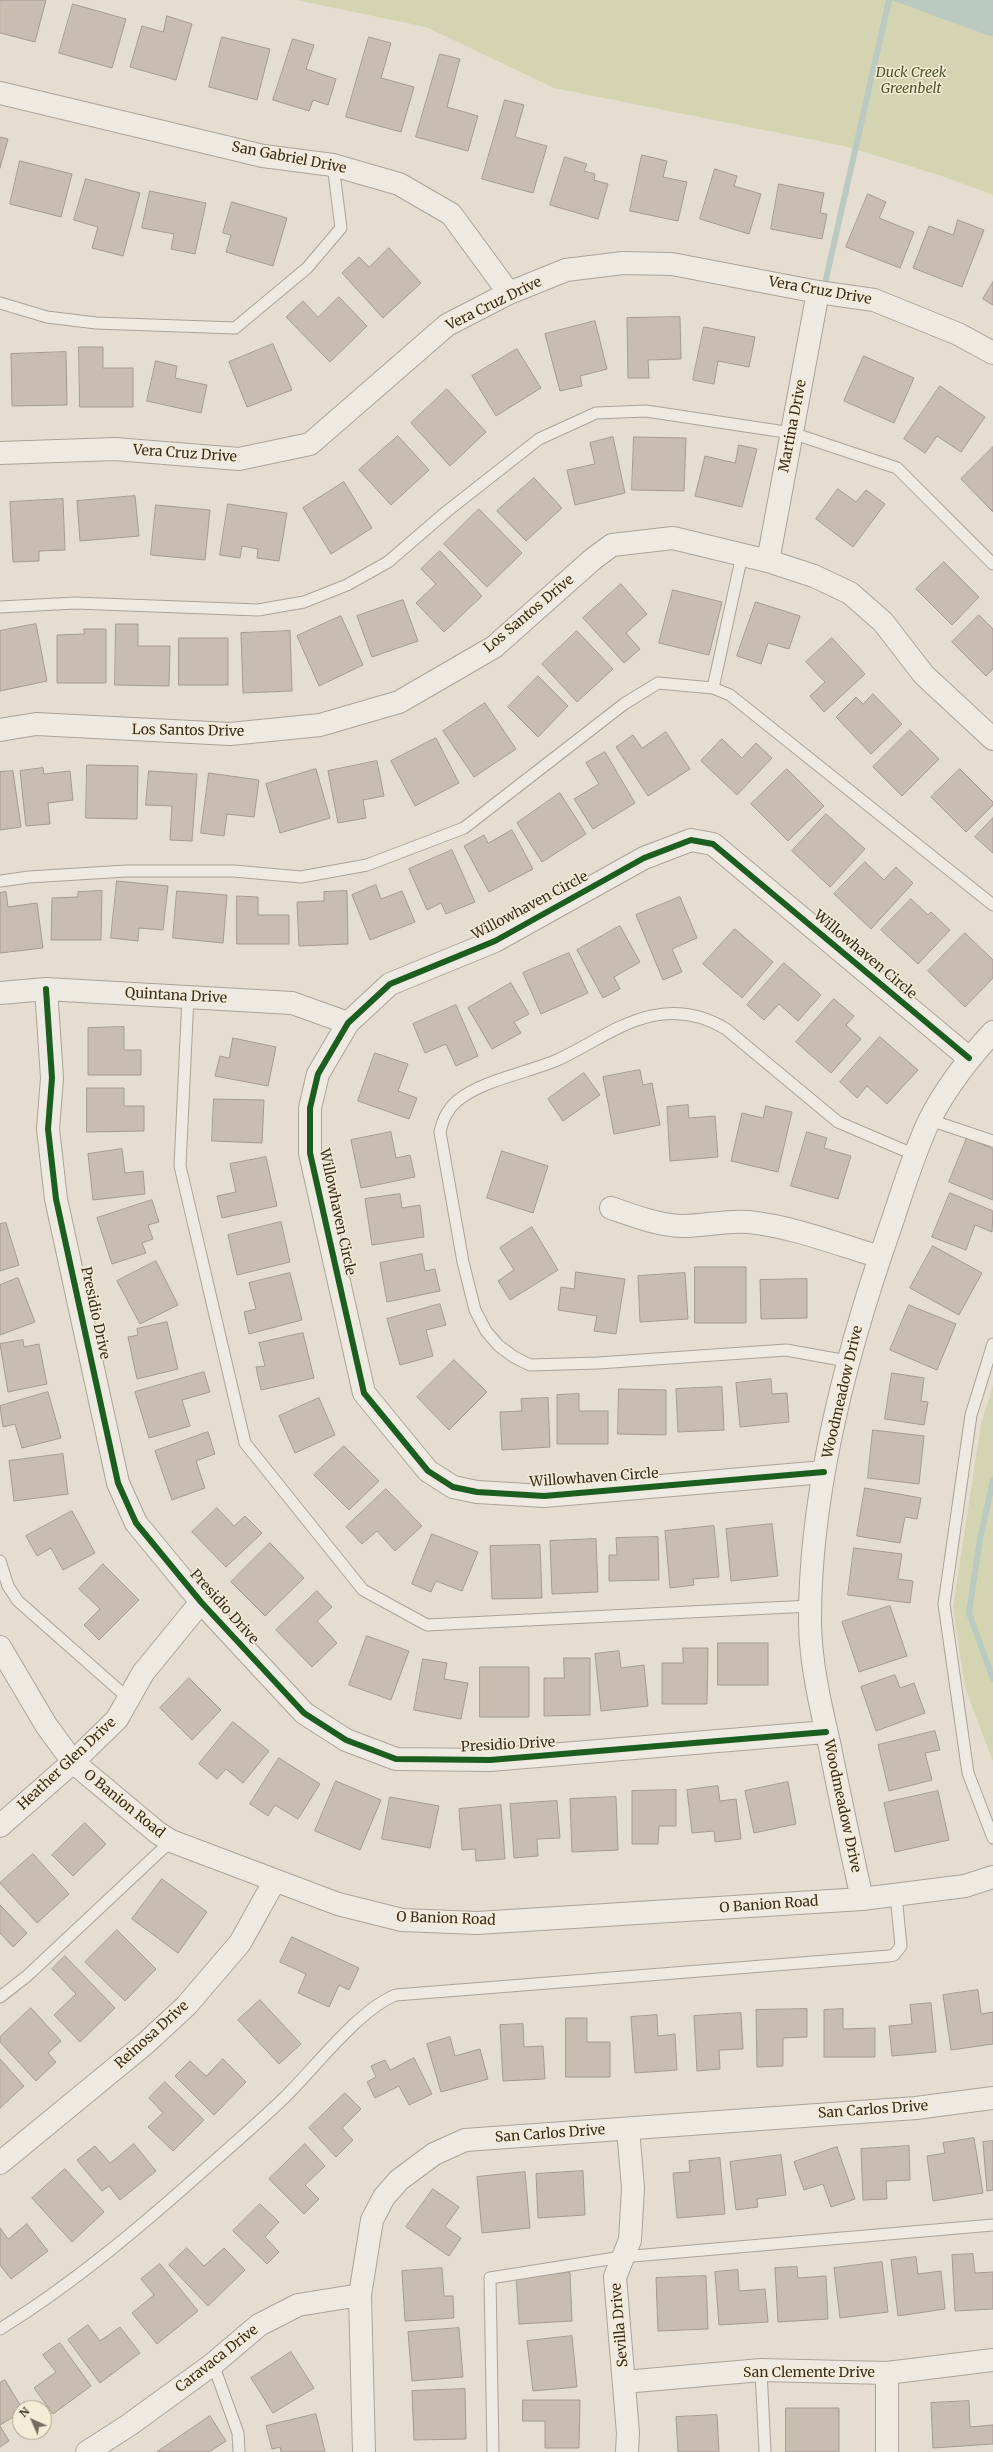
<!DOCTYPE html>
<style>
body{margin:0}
#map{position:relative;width:993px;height:2452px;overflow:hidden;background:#e5ded0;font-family:Merriweather,serif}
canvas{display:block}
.north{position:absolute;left:12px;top:2400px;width:40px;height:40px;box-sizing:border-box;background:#f5ecd7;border:1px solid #aaa08e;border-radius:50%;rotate:315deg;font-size:11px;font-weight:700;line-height:16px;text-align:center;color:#3a2d20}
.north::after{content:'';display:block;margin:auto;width:14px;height:18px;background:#766b5e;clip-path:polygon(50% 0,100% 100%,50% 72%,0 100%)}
</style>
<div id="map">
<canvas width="993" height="2452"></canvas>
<div class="north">N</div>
</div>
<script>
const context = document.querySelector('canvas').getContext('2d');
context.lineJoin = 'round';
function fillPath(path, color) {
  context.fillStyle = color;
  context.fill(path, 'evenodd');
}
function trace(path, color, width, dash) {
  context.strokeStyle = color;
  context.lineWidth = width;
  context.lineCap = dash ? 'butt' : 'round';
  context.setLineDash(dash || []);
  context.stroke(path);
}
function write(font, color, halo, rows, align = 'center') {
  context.font = font + ' Merriweather,serif';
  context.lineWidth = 3;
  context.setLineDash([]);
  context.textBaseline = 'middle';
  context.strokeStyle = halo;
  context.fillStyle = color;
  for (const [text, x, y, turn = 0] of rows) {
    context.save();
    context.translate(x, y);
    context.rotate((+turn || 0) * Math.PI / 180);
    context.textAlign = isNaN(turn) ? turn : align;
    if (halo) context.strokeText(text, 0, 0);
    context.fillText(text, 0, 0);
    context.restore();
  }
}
const green = new Path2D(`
 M296 0H993V195L939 175 844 146 554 88 426 27Z
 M993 1385V1762L965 1688 953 1607 981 1424Z`);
const water = new Path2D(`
 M891 0H993V36L987 35Z`);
const stream = new Path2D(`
 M826 279 889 0
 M993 1480 980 1539 969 1613 993 1679`);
const building = new Path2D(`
 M0 0H46L35 42 0 33Z
 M73 4 126 19 112 68 59 53Z
 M167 16 192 24 176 80 130 67 142 26 163 32Z
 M222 37 270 49 257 100 209 87Z
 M369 37 391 43 381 78 414 87 401 132 346 117Z
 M293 39 314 45 306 69 336 79 328 105 313 100 309 111 273 100Z
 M440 54 460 59 447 107 478 116 468 151 416 137Z
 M505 100 524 105 515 137 547 146 533 193 482 179Z
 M0 137 8 139 0 168Z
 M642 155 667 161 663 177 687 182 678 221 630 211Z
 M565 157 587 164 584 171 595 174 594 180 608 184 598 219 550 205Z
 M20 161 72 174 61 217 10 204Z
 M715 169 737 176 734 186 761 194 749 234 700 219Z
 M86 179 140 193 123 256 92 248 98 227 74 220Z
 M779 184 824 193 820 213 827 214 822 239 771 229Z
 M150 191 206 203 195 254 171 249 174 234 142 228Z
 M868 194 886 202 879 218 914 232 900 268 846 247Z
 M232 202 287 218 273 266 226 252 231 235 223 233Z
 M958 220 984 230 962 287 913 268 929 226 953 235Z
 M389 248 421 283 383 318 342 273 359 257 369 267Z
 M993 282V305L983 299Z
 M339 297 367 326 330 362 286 317 303 301 318 317Z
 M680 317 681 359 648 360 649 378H628L627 318Z
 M595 321 607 369 580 376 582 386 560 391 545 334Z
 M704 327 755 337 749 367 718 361 714 384 693 380Z
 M273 344 292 390 247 407 229 362Z
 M79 347H103V368H133V407H80Z
 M517 349 541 388 496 416 472 376Z
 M66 352 67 405 12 406 11 354Z
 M864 356 914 378 894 423 844 401Z
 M156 361 177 366 175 378 207 385 201 413 147 401Z
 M940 386 985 417 961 452 937 436 925 453 904 439Z
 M447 389 486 432 450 466 411 423Z
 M398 436 429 470 391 505 359 470Z
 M613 437 625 493 575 505 567 470 595 464 590 443Z
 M634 437 686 438 684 491 632 490Z
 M739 445 757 449 742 507 695 496 705 456 735 463Z
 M993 447V512L961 479Z
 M534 478 562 508 526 541 497 511Z
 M344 482 372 528 331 554 303 508Z
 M838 489 856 502 866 490 885 504 853 547 816 519Z
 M135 496 139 536 80 541 77 501Z
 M63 499 65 550 39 551V561L13 562 10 502Z
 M228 504 287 513 279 561 257 558 258 549 242 546 240 558 220 555Z
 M156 505 210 510 205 560 151 555Z
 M479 509 522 553 487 587 444 544Z
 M440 551 482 596 444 632 416 603 436 584 421 569Z
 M944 562 979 597 952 625 916 589Z
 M621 584 647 614 626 633 640 649 624 663 583 618Z
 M673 590 722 602 709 655 659 643Z
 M403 600 418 641 372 657 357 616Z
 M756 602 800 616 789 649 768 643 761 664 737 656Z
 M979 615 993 629V669L986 676 952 642Z
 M341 616 363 665 319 686 297 636Z
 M36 624 47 681 0 691V631Z
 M116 624H138V646H170L169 686 115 685Z
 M84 629H106V683H57V635L84 634Z
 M290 631 292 691 243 693 241 633Z
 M577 631 613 669 577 702 542 664Z
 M179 638H228V685H179Z
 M832 638 865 674 824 712 810 696 825 682 806 662Z
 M538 676 568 706 538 737 508 707Z
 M873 694 902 724 871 754 836 717 856 697 863 704Z
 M485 703 516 749 474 777 443 731Z
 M910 730 939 759 902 796 873 767Z
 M666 732 690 769 648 796 616 747 633 735 642 748Z
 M436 738 459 783 415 806 391 761Z
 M722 739 742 758 756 743 772 758 737 795 701 761Z
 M605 752 635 803 593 829 574 799 599 784 586 763Z
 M377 761 384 796 363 800 366 818 338 823 328 771Z
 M87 765 138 766 137 819 86 818Z
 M43 768 44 774 70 771 73 800 48 803 50 824 26 826 20 771Z
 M316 769 330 818 280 833 266 784Z
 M787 769 824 806 788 841 751 804Z
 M960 769 993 802V805L966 832 931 797Z
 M13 771 21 827 0 830V772Z
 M149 771 197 774 192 841 170 840 172 806 146 805Z
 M209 773 259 780 254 817 227 814 224 836 201 833Z
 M560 793 586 834 542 862 517 823Z
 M826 814 865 849 830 887 792 851Z
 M993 818V853L975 837Z
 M512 830 533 869 489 892 464 846 484 835 488 843Z
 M452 850 475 902 446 914 441 903 427 910 409 869Z
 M865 862 884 880 896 867 913 883 871 929 834 894Z
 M117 881 168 886 163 930 139 928 138 941 111 938Z
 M376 885 381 899 402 891 415 922 370 940 352 895Z
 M102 891 101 940H51L52 898 78 897V892Z
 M177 891 227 895 223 943 173 938Z
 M347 891 348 944 299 946 297 902 324 901V892Z
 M6 892 8 907 37 903 43 948 0 953V893Z
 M237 896 258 897V915H289V944H237Z
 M680 897 697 938 672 949 682 972 663 980 636 915Z
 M911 899 928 915 931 912 950 930 918 964 881 930Z
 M620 926 640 962 614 977 620 989 603 998 577 950Z
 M735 929 773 962 742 998 703 964Z
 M965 933 993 960V978L965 1007 928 971Z
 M569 953 588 993 541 1014 523 973Z
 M784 963 821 995 798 1021 779 1004 764 1020 747 1005Z
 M511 983 529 1014 514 1022 521 1033 492 1049 468 1008Z
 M834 999 854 1016 846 1025 861 1039 831 1073 796 1042Z
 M456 1005 478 1056 456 1066 446 1044 425 1053 413 1024Z
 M124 1027V1050H141V1075H88V1028Z
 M880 1037 918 1070 887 1104 867 1086 857 1098 840 1082Z
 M233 1038 276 1047 268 1086 215 1076 220 1056 229 1058Z
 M375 1053 408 1064 398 1091 417 1098 409 1119 358 1101Z
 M640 1070 643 1085 652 1083 660 1125 614 1134 603 1077Z
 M584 1073 600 1095 563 1121 548 1099Z
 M87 1088H124V1106H144V1131L87 1132Z
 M214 1099 264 1100 262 1143 212 1141Z
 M688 1105 689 1118 715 1116 718 1157 670 1161 667 1107Z
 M766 1106 792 1112 778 1172 731 1161 742 1113 763 1118Z
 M391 1132 396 1158 410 1155 415 1177 361 1188 351 1140Z
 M807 1132 827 1138 824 1148 851 1156 838 1199 791 1186Z
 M967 1138 993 1149V1200L949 1182Z
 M122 1149 125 1173 143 1171 145 1194 93 1200 88 1154Z
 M502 1151 548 1166 533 1213 487 1198Z
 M266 1157 277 1206 222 1218 217 1196 236 1192 230 1164Z
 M950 1193 993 1211 992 1232 975 1225 966 1250 932 1237Z
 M400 1194 402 1208 420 1205 424 1237 372 1245 365 1199Z
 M152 1200 159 1222 148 1225 153 1239 142 1243 146 1253 112 1264 97 1218Z
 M281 1222 290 1262 237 1275 228 1235Z
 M6 1223 19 1265 0 1271V1224Z
 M532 1227 558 1270 510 1300 498 1281 514 1270 500 1248Z
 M933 1246 982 1273 959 1315 910 1288Z
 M422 1254 425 1271 435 1269 440 1291 387 1302 380 1263Z
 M156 1261 178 1305 140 1324 117 1281Z
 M695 1267H746V1323H695Z
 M576 1272 625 1279 616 1334 594 1331 597 1316 558 1310 561 1287 574 1289Z
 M290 1273 302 1320 249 1334 244 1312 256 1309 249 1283Z
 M685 1273 688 1319 640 1322 638 1276Z
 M18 1278 35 1322 0 1335V1285Z
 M807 1279V1318L761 1319 760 1280Z
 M440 1304 446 1325 426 1330 433 1356 400 1365 387 1319Z
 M909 1305 956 1324 937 1370 890 1350Z
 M167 1322 178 1369 137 1379 128 1337 138 1335 137 1329Z
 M303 1333 314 1378 261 1390 256 1367 265 1366 259 1343Z
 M23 1340 24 1347 39 1344 47 1384 8 1392 0 1344Z
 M454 1360 487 1392 449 1430 417 1397Z
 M204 1372 210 1392 182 1400 190 1426 149 1438 135 1392Z
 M892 1373 924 1378 921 1401 928 1402 924 1425 885 1419Z
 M771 1379 772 1394 787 1393 789 1422 740 1427 736 1383Z
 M722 1387 724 1430 678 1432 676 1389Z
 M619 1389 666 1390V1435L618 1434Z
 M48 1392 61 1438 22 1448 15 1424 3 1427 0 1406Z
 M579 1394V1411H608V1444H557V1395Z
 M319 1398 335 1435 295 1453 279 1416Z
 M548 1398 550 1447 502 1450 500 1412 522 1411 521 1399Z
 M873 1430 924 1436 919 1484 868 1478Z
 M208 1432 215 1454 196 1461 205 1488 172 1500 155 1451Z
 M344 1446 379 1481 349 1510 314 1475Z
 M63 1454 68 1494 14 1501 9 1461Z
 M865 1488 921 1498 917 1519 905 1517 900 1543 857 1536Z
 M386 1489 422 1526 395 1551 377 1531 362 1544 346 1527Z
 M217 1508 234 1526 245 1516 262 1533 226 1567 192 1532Z
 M72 1511 95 1553 63 1570 51 1548 37 1556 26 1536Z
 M772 1524 778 1576 731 1581 726 1529Z
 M714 1526 719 1577 693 1579 694 1585 670 1588 665 1531Z
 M432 1534 478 1552 462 1591 436 1581 431 1592 412 1584Z
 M658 1537 659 1580 609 1581V1555H617L616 1538Z
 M596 1539 598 1592 552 1594 550 1541Z
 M270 1543 304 1578 265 1616 231 1582Z
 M540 1545 542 1598 492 1599 490 1546Z
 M854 1548 902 1554 898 1579 913 1581 910 1603 848 1595Z
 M103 1564 139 1600 99 1640 84 1625 100 1609 79 1589Z
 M317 1591 332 1607 317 1621 337 1643 312 1667 276 1630Z
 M890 1606 907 1656 859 1672 842 1622Z
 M367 1636 409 1651 391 1700 349 1685Z
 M718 1643H768V1685H718Z
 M683 1648H708L707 1704H662V1663H683Z
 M619 1651 621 1668 644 1665 648 1706 601 1711 595 1654Z
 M564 1658H590V1715L544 1716V1678H564Z
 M423 1659 447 1663 444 1679 468 1683 461 1719 414 1710Z
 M480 1667H529V1717H480Z
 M895 1675 900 1688 914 1683 925 1713 876 1731 861 1687Z
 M189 1678 221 1710 192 1740 160 1708Z
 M233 1722 269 1751 243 1783 226 1769 217 1779 199 1764Z
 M935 1731 940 1750 925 1753 932 1780 889 1791 878 1745Z
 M279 1758 320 1784 298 1819 275 1805 268 1816 250 1804Z
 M336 1781 381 1800 360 1850 315 1831Z
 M788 1782 796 1824 754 1833 745 1791Z
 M718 1786 720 1801 736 1799 741 1839 715 1842 714 1831 692 1833 687 1790Z
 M676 1790V1826H659L658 1844H632V1791Z
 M938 1791 949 1840 895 1852 884 1803Z
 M390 1797 439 1806 430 1848 382 1839Z
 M616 1797 618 1850 572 1852 570 1799Z
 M557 1801 560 1838 537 1839 538 1856 514 1858 510 1804Z
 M501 1805 505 1859 476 1861 475 1849 462 1850 459 1809Z
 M85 1823 106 1844 73 1876 52 1855Z
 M33 1854 69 1894 37 1923 0 1883Z
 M162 1879 207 1912 178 1953 132 1919Z
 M0 1905 27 1933 13 1947 0 1933Z
 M117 1930 156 1969 125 2001 85 1962Z
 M292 1937 359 1968 349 1990 339 1985 329 2007 298 1993 306 1974 280 1962Z
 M65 1956 115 2008 80 2042 54 2015 76 1994 52 1969Z
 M978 1990 981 2014 993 2012V2044L951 2050 943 1995Z
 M260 2000 301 2044 279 2064 238 2020Z
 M931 2003 936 2052 892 2056 889 2026 912 2024 910 2005Z
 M31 2008 61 2041 48 2053 56 2062 36 2081 0 2042V2037Z
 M807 2009V2037L783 2038V2066L757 2067 756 2010Z
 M843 2009V2029L875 2028V2057H824V2010Z
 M741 2013 743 2049 719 2050 720 2069 697 2071 694 2016Z
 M657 2015 658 2036 675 2034 677 2070 635 2073 631 2017Z
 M566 2018H587V2042H610V2077H566Z
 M523 2024 524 2047 543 2046 545 2079 503 2081 500 2025Z
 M450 2037 455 2056 480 2049 488 2079 441 2092 427 2044Z
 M414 2058 432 2094 409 2105 399 2086 375 2098 367 2082 376 2077 371 2066 385 2060 390 2070Z
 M0 2059 24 2086 0 2108Z
 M223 2059 246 2082 214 2115 175 2076 190 2061 206 2076Z
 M165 2082 204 2120 173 2151 148 2127 163 2113 149 2098Z
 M345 2093 361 2109 342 2128 353 2140 336 2157 309 2128Z
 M974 2138 983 2193 933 2201 927 2156 945 2153 943 2143Z
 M993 2141V2190L987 2191 983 2142Z
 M134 2144 156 2171 120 2200 109 2186 102 2191 77 2160 95 2146 110 2163Z
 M305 2144 325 2166 305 2185 319 2199 304 2214 269 2179Z
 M909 2146 910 2180 886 2181 887 2199 863 2200 861 2149Z
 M837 2147 855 2199 831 2207 823 2184 804 2190 794 2162Z
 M781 2155 786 2195 757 2199 758 2207 736 2210 730 2162Z
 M720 2158 725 2214 677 2218 673 2173 690 2172 689 2161Z
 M65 2169 104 2212 72 2242 32 2198Z
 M583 2171 585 2215 538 2218 536 2174Z
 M525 2172 530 2228 482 2233 477 2177Z
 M433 2189 459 2207 445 2227 461 2238 449 2256 406 2227Z
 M260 2204 279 2222 265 2237 279 2252 267 2264 233 2231Z
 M27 2224 48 2251 11 2279 0 2265V2228L8 2239Z
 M187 2248 204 2266 224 2248 245 2270 208 2306 169 2265Z
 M973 2254 975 2273 993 2272V2309L955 2311 952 2255Z
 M916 2257 918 2274 941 2271 945 2309 898 2316 891 2260Z
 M882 2262 888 2312 840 2318 834 2268Z
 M160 2264 198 2311 157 2344 132 2313 154 2295 141 2279Z
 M797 2267 798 2278 826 2276 828 2319 778 2322 775 2268Z
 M442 2268 444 2296H453L454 2318 405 2321 402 2271Z
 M738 2270 739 2291 765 2289 768 2322 719 2325 715 2272Z
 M570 2273 572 2321 519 2324 516 2276Z
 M706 2276 708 2329 658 2331 656 2278Z
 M88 2325 100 2341 120 2327 140 2353 100 2383 68 2340Z
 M459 2328 463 2377 412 2381 408 2332Z
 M572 2336 577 2387 533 2391 527 2341Z
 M60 2343 91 2386 53 2414 34 2388 56 2372 43 2355Z
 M291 2352 314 2388 273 2413 251 2378Z
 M5 2380 22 2408H20V2413L0 2425V2383Z
 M465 2389 466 2439 414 2440 412 2391Z
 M523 2400H580L579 2448H545V2421H523Z
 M969 2401 970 2427 993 2425V2444L933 2448 931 2403Z
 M786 2408H839V2452H786Z
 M316 2414 325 2452H281L280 2447 272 2449 266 2426Z
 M717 2415 719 2452H678L676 2417Z
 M210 2416 226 2441 209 2452H157Z
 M0 2426 9 2441 0 2447Z`);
const service = new Path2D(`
 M0 303 47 317 96 323 235 328 307 268 341 228 333 165
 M0 607 75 603 258 610 304 602 347 585 388 562 446 512 539 439 596 413 646 411 792 433 897 468 993 564
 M713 688 742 555
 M0 881 29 877 126 871H234L301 877 367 865 464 828 624 704 658 683 713 688 730 695 993 905
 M188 997 180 1166 245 1443 363 1590 427 1625 811 1606
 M930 1120 993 1141
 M993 1344 971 1415 944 1604 968 1773 993 1838
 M847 1361 786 1350 598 1363 530 1365 514 1357 499 1346 486 1331 475 1310 463 1262 440 1132C443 1119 447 1110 457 1101 481 1081 525 1073 555 1061 587 1047 616 1024 651 1016 678 1010 703 1015 726 1029L838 1122 915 1155
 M0 1561 8 1586 18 1601 129 1699
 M0 1997 27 1976 171 1841
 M0 2329C76 2282 145 2223 212 2163 236 2142 260 2121 283 2099 313 2070 360 2008 396 1995L889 1956 894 1955 901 1946 896 1895
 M213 2364 238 2433 239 2452
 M761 2370 765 2452
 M493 2452 490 2278 622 2257 993 2225`);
const minor = new Path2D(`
 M0 93 263 156 333 165 399 184 451 214 509 293
 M0 453 115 449 239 459 310 444 447 325 509 293 566 270 623 263 672 264 818 292 874 300 958 334 993 353
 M768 561 818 292
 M0 730 36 724 230 734 320 725 399 702 494 647 593 559 612 545 673 538 768 561 814 576 850 593 883 622 924 675 993 739
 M46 989 52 1078 48 1129 56 1199 118 1483 136 1523 201 1602 304 1713 346 1740 396 1759 490 1760 826 1732
 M0 993 46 989 292 1003 348 1023
 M611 1208C634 1216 657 1225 682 1226 705 1226 727 1220 749 1222 794 1227 837 1244 880 1257
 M824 1472 544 1496 477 1492 453 1487 428 1471 364 1393 310 1153V1108L318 1074 348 1023 390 984 495 941 644 858 691 840 713 844 969 1058
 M0 1826 73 1762 117 1719 143 1673 201 1602
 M862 1899C851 1849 840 1798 830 1747 821 1708 811 1666 810 1625 809 1493 846 1353 890 1228 902 1193 913 1155 929 1121 945 1089 969 1058 993 1032
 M0 2163 146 2043 186 2006 240 1943 274 1882
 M887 2373V2452
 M624 2382 761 2370 887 2373 993 2360
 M87 2452 129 2425 213 2364 259 2325 298 2305 360 2295
 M364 2452 360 2295 372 2220 384 2197 399 2180 434 2154 465 2140 916 2108 993 2098
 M627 2452 628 2433 615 2277 630 2240 633 2188 628 2129`);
const tertiary = new Path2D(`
 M0 1647 46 1725 73 1762 158 1833 171 1841 338 1904 402 1920 477 1923 862 1899 965 1886 993 1877`);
const cycleway = new Path2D(`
 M46 989 52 1078 48 1129 56 1199 118 1483 136 1523 201 1602 304 1713 346 1740 396 1759 490 1760 826 1732
 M824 1472 544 1496 477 1492 453 1487 428 1471 364 1393 310 1153V1108L318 1074 348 1023 390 984 495 941 644 858 691 840 713 844 969 1058`);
const parkNames = [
 ["Duck Creek",911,73],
 ["Greenbelt",911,89]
];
const streetNames = [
 ["San Gabriel Drive",289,158,11],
 ["Vera Cruz Drive",820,291,10],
 ["Vera Cruz Drive",494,304,-26],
 ["Martina Drive",793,426,-79],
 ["Vera Cruz Drive",185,454,4],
 ["Los Santos Drive",529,614,-40],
 ["Los Santos Drive",188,731,1],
 ["Willowhaven Circle",530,906,-28],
 ["Willowhaven Circle",865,955,40],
 ["Quintana Drive",176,996,3],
 ["Willowhaven Circle",337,1212,78],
 ["Presidio Drive",95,1313,78],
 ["Woodmeadow Drive",843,1392,-77],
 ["Willowhaven Circle",594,1478,-4],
 ["Presidio Drive",224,1607,48],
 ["Presidio Drive",508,1745,-3],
 ["Heather Glen Drive",67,1764,-43],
 ["O Banion Road",124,1804,39],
 ["Woodmeadow Drive",842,1806,78],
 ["O Banion Road",769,1905,-4],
 ["O Banion Road",446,1919,2],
 ["Reinosa Drive",152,2035,-42],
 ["San Carlos Drive",873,2110,-4],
 ["San Carlos Drive",550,2134,-4],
 ["Sevilla Drive",620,2325,-95],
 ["Caravaca Drive",217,2359,-38],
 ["San Clemente Drive",809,2373]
];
fillPath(green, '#d4d4b3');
fillPath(water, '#bbcac1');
trace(stream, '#bbcac1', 6);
fillPath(building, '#c9bdb1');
trace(building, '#a69a8f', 1);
trace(service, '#aba398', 13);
trace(minor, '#aba398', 24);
trace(tertiary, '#aba398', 24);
trace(service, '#eee9e1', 11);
trace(minor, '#eee9e1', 22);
trace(tertiary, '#eee9e1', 22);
trace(cycleway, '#1b5e20', 6);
write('italic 14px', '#4b5628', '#f5ecd7', parkNames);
write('14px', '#3a2d20', '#f5ecd7', streetNames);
</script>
